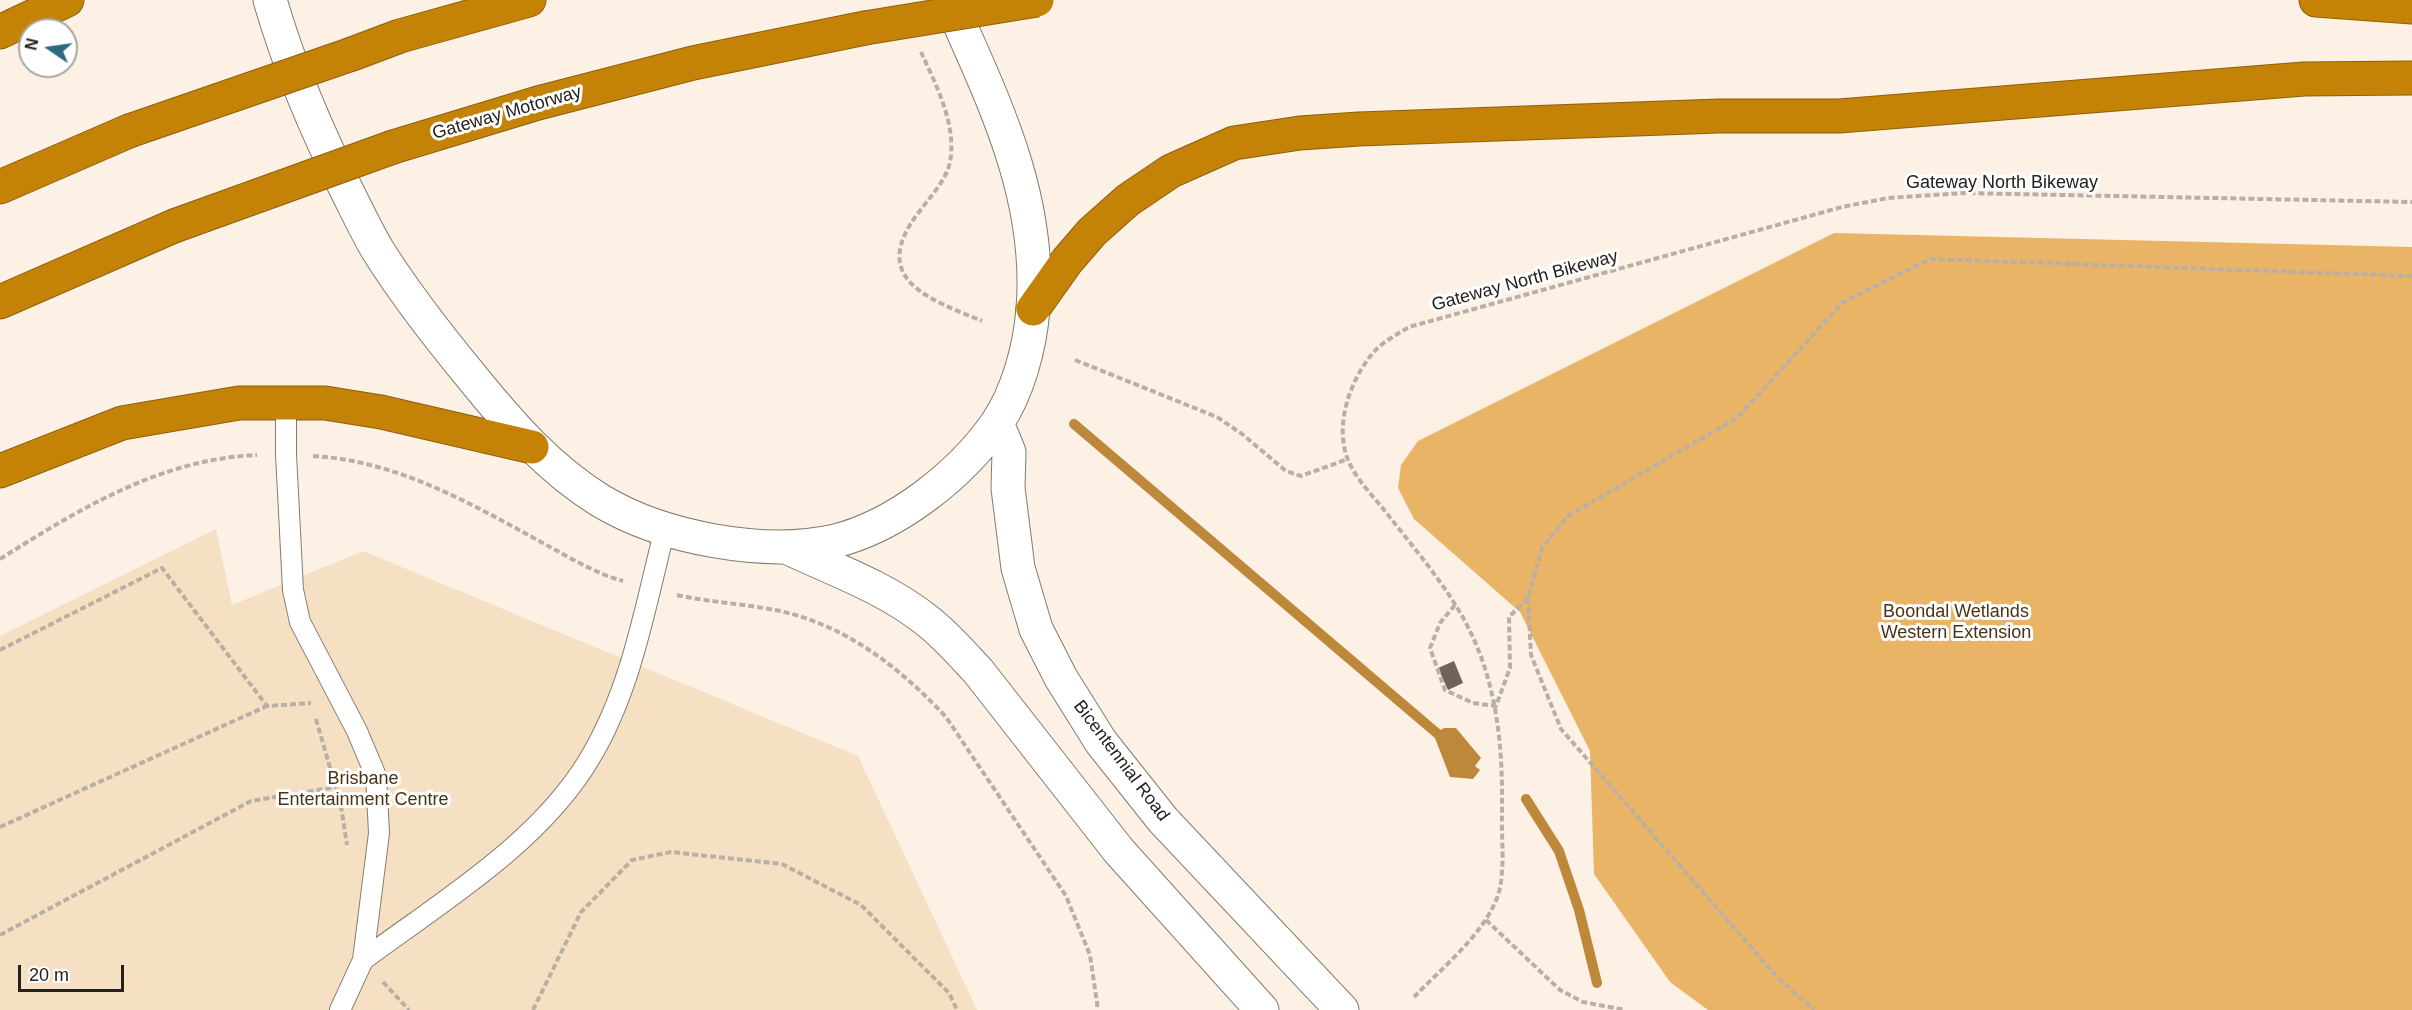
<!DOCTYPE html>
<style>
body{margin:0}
#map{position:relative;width:2412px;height:1010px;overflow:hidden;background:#fcf1e4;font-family:Arial,sans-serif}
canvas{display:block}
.north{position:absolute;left:18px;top:18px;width:60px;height:60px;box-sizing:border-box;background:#fff;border:2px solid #a7a6a4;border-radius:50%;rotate:283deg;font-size:16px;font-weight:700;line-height:24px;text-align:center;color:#24201c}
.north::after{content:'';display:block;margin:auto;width:21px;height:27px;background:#2c6a80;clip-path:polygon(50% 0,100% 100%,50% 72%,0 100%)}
.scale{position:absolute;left:18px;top:965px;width:106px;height:27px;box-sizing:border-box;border:3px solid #24201c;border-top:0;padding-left:8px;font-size:18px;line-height:21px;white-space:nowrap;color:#24201c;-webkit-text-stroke:4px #fff;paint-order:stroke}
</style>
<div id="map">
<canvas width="2412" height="1010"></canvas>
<div class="north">N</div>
<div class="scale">20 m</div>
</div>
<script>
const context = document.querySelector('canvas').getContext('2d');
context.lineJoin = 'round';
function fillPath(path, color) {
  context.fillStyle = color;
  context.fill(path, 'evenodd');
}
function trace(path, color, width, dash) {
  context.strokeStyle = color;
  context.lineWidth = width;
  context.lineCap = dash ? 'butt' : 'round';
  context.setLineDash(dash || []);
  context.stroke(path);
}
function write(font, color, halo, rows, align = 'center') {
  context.font = font + ' Arial,sans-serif';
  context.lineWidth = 6;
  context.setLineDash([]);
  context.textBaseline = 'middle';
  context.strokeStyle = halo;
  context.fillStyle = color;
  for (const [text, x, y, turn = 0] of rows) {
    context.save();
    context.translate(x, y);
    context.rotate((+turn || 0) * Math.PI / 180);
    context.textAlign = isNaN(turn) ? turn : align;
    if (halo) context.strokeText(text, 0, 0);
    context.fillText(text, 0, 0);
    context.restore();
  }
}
const green = new Path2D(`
 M216 529 232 605 363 551 858 756 977 1010H0V636Z`);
const forest = new Path2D(`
 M1834 233 2412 247V1010H1708L1670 982 1594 874 1590 751 1520 612 1414 519 1398 488 1401 465 1418 441Z`);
const water = new Path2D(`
 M1444 728H1456L1481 758 1475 766 1480 770 1473 779 1450 777 1435 738 1437 732Z`);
const stream = new Path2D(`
 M1074 424 1446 741
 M1526 799 1559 851 1579 910 1597 983`);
const building = new Path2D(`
 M1454 661 1463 683 1448 690 1438 668Z`);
const path = new Path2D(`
 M921 52C936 85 957 125 950 162 946 181 930 197 919 212 867 279 929 299 982 321
 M1075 360 1217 417 1242 434 1286 471 1301 476 1348 459
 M313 456C397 461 468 502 541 542 567 556 594 573 623 581
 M0 559C80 509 160 459 257 455
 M677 595C717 604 760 604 799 616 857 634 905 673 946 717L1066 896 1090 955 1098 1010
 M1528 598 1531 655 1561 729 1776 976 1814 1010
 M1455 605 1440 623 1430 648 1445 690 1473 703 1496 706 1510 668 1509 617 1528 598 1542 548 1568 516 1737 418 1843 302 1930 259 2412 276
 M0 650 162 568 267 706 311 703
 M316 719 341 806 347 845
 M0 827 267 706
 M1486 920 1560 990 1583 1002 1625 1010
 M0 935 251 801 336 787
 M383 982 409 1010
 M1414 997C1441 969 1477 940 1494 905 1507 880 1501 842 1502 815 1503 749 1498 685 1467 625 1446 585 1413 547 1385 511 1372 495 1356 479 1348 460 1334 425 1350 381 1372 354 1382 342 1396 335 1409 327L1842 207 1888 198 1964 193 2412 202
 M533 1010 581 912 632 860 671 852 782 864 861 905 949 993 957 1010`);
const lane = new Path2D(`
 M286 402V454L293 590 300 622 357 731 376 776 379 833 363 960 340 1010
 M363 960C441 902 540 843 590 758 632 688 645 606 665 529`);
const secondary = new Path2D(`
 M270 0C290 69 317 132 349 195 358 213 367 232 377 249 405 294 438 336 471 376 509 423 549 469 601 501 663 538 764 557 835 541 896 526 961 475 997 423 1018 392 1030 347 1033 309 1042 196 993 100 949 0
 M997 423 1009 452 1008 488 1018 568 1036 629 1061 678 1101 742 1163 820 1342 1010
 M786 547C833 569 884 587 925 619 945 634 961 653 978 671L1119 851 1262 1010`);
const highway = new Path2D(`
 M2316 0 2412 7
 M0 32 67 0
 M352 54 400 36 529 0
 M393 147 538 103 693 63 865 28
 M0 187 129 131
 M0 302 174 226
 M1033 309 1067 261 1092 232 1128 200 1171 171 1234 143 1300 133 1359 129 1719 116H1839L2304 79 2412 78
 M0 471 122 423 239 403H325L381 412 532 447`);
const highwayBridge = new Path2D(`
 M865 28 1037 0
 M129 131 352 54
 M174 226 393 147`);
const streetNames = [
 ["Gateway Motorway",507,113,-16],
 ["Gateway North Bikeway",2002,183],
 ["Gateway North Bikeway",1525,281,-15],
 ["Bicentennial Road",1121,761,53]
];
const parkNames = [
 ["Boondal Wetlands",1956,612],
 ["Western Extension",1956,633],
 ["Brisbane",363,779],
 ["Entertainment Centre",363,800]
];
fillPath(green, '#f6e0c4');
fillPath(forest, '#eab467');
fillPath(water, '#bd883a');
trace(stream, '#bd883a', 10);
fillPath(building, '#6e6459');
trace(lane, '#847b6f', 22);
trace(secondary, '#847b6f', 35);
trace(highway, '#8c600e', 35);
trace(path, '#b8afa5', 4, [6, 3]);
trace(lane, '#fff', 20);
trace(secondary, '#fff', 33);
trace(highway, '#c48306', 33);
trace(highwayBridge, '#8c600e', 35, []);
trace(highwayBridge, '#c48306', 33);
write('18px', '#24201c', '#fff', streetNames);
write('18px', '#4a3312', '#fff', parkNames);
</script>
